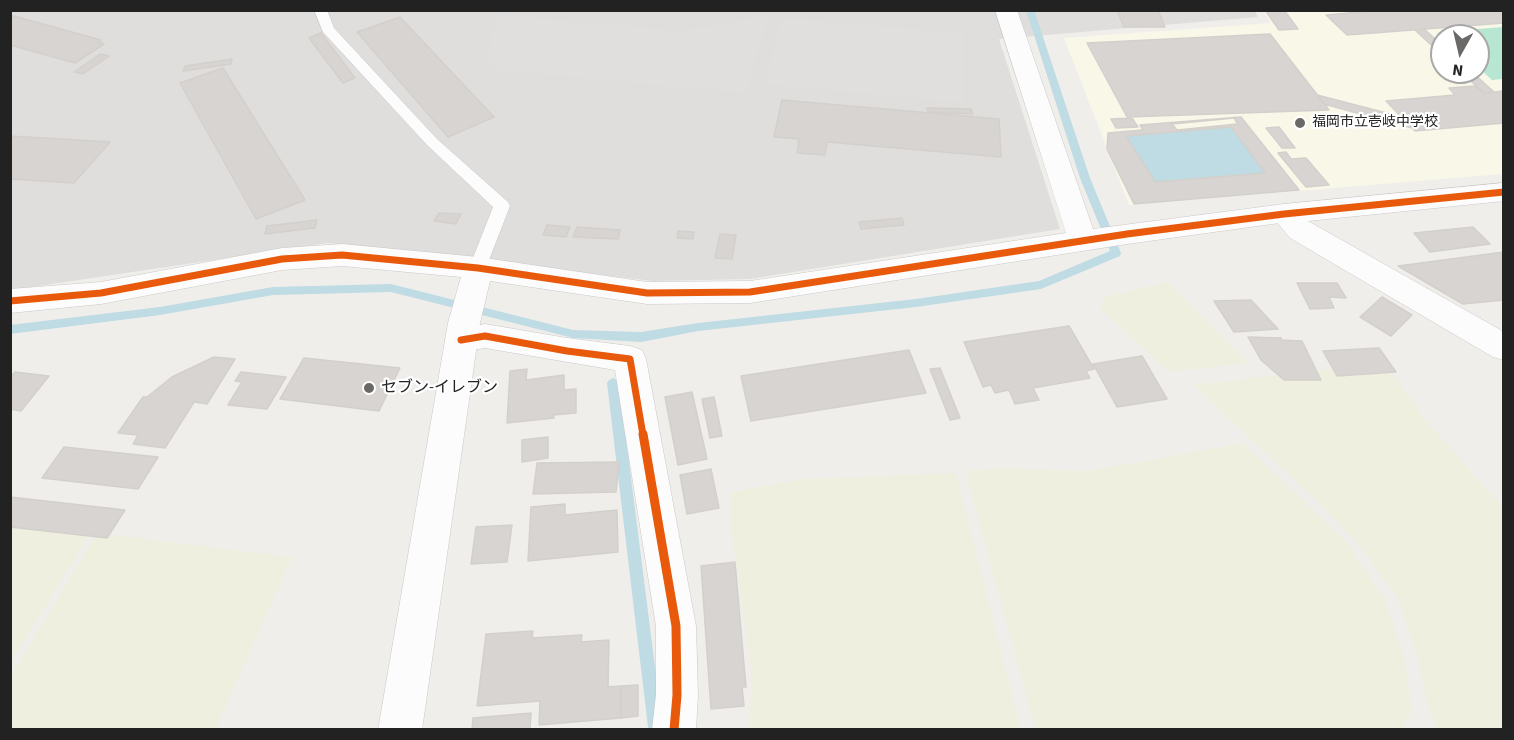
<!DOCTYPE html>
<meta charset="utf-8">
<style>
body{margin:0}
#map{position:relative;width:1514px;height:740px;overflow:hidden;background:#f0eeeb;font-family:"Source Sans 3",sans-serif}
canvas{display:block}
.frame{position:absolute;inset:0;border:12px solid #222;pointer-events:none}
.north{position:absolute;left:1430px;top:24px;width:60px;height:60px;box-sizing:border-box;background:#fff;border:2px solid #a7a7a7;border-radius:50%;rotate:188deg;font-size:16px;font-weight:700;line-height:24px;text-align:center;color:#222}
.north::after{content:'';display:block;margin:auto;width:21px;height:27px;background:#6a6968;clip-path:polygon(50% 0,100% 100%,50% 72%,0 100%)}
</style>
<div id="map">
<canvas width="1514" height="740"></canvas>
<div class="frame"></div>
<div class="north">N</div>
</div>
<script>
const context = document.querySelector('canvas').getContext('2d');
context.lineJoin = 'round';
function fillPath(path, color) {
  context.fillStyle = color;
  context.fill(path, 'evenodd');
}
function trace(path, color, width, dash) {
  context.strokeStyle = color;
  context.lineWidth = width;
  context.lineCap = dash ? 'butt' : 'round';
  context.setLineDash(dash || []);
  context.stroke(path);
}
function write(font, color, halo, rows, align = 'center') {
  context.font = font + ' "Source Sans 3","Noto Sans JP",sans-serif';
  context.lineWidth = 4.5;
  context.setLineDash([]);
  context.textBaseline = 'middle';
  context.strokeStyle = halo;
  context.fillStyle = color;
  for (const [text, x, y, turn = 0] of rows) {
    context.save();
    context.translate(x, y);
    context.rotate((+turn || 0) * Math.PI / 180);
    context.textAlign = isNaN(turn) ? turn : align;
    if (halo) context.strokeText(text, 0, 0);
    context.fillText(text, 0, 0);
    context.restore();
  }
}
const residential = new Path2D(`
 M1254 10 1258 17 999 39 1060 229 750 279 653 281 328 243 11 290V11Z`);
const education = new Path2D(`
 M1263 11H1503V174L1129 205 1064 38 1271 23ZM1442 36H1478V72H1442Z`);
const farmland = new Path2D(`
 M1168 282 1248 363 1169 372 1101 310 1104 297Z
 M1364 365 1395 376 1426 421 1503 507V729H1438L1429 713 1417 655 1397 598 1358 544 1321 505 1193 385Z
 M1243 443 1347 543 1386 601 1405 659 1412 710 1402 729H1035L965 471 1001 468 1089 471Z
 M956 473 1021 729H750L751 668 730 523 732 492 803 479Z
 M11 526 91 532 11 663Z
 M97 533 292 557 216 729H11L10 677Z`);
const pitch = new Path2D(`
 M1503 27V79L1492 80 1478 67V36H1443L1438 32Z`);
const parking = new Path2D(`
 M497 15 683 31 768 15 747 93 499 70 487 57Z
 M782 18 964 33 963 102 765 84Z`);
const water = new Path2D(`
 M1231 127 1265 173 1155 182 1126 136Z`);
const stream = new Path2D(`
 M1026 10H1034L1090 178 1121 253 1120 256 1041 289 916 307 698 331 641 342 573 338 391 292 273 295 160 315 10 334V325L160 307 273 287 391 284 573 330 641 332 698 323 916 299 1039 281 1110 251 1080 178Z
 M613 378 617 380 619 383 663 730H649L648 727 607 383 609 380Z`);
const building = new Path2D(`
 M1117 10H1158L1165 27H1124Z
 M1265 10H1284L1298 29 1279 30Z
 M1382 10H1504V23L1347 35 1326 15Z
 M10 15 101 40 99 42 104 44 75 63 10 45Z
 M400 17 494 117 448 137 357 32Z
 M1424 29 1442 45V55L1415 30Z
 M321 33 355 78 343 83 309 38Z
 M1270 34 1329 110 1127 117 1087 43Z
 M100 54 109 56 83 74 74 72Z
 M232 59 231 64 183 71 185 66Z
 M223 68 305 200 256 219 180 83Z
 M1461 72H1472L1494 92 1484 93Z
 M1475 86 1483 93 1504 91V123L1415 131 1386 101 1455 95 1449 88Z
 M1317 95 1402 117 1412 128 1324 104Z
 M782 100 999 119 1001 157 827 142 825 155 797 153 799 139 774 137Z
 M927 108 971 109 973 114 928 112Z
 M1241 117 1299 190 1134 204 1107 149 1108 133 1143 130 1140 125ZM1231 127 1265 173 1155 182 1126 136Z
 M1132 118 1138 127 1116 128 1111 119Z
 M1234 118 1238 124 1177 130 1172 124Z
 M1279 127 1295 148H1282L1266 128Z
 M10 136 110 142 74 183 10 179Z
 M1286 152 1291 159 1306 158 1329 185 1306 187 1278 153Z
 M439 213 461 214 456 224 434 221Z
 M902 218 904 225 861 229 859 222Z
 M317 220 315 228 265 234 267 226Z
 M547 225 570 227 566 237 543 235Z
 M577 227 620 230 618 239 573 237Z
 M1473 227 1490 244 1430 252 1414 233Z
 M678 231 694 232 693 239 677 238Z
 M720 234 736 235 732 259 715 258Z
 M1504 252V300L1463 304 1398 266Z
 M1297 283H1337L1346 298 1329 297 1334 308 1310 309Z
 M1382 297 1412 315 1391 336 1360 317Z
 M1251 300 1278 329 1234 332 1214 301Z
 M1069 326 1094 369 1086 371 1090 378 1033 388 1039 400 1015 404 1009 390 995 393 991 385 983 387 964 342Z
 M1248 337 1281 338 1282 340 1302 341 1321 380H1284L1261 360Z
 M1379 348 1396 372 1337 376 1323 351Z
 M909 350 926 393 751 421 741 376Z
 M1142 356 1167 399 1117 407 1093 364Z
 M214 357 235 359 207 404 194 402 165 448 133 444 138 435 118 433 143 397H147L172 377Z
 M304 358 400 368 379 411 280 399Z
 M940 368 960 418 950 420 930 369Z
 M527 369 526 380 564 375V390L576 389V413L553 415 554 418 507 423 510 371Z
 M15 372 49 376 21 411 10 409V377Z
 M241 372 286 377 267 409 228 405 242 382 235 381Z
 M692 392 707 459 678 465 665 397Z
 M714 397 722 436 710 438 702 399Z
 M548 437V458L522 462V440Z
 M64 447 158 457 138 489 42 478Z
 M619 462 616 492 533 494 537 463Z
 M711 469 719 508 687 514 680 475Z
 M10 497 125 510 107 538 10 527Z
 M565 504V515L617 510 618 552 528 561 531 507Z
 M512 525 507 562 471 564 476 527Z
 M735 562 746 687H742L744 706 711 709 701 566Z
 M533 631 532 638 582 635 581 642 609 640 608 687 621 686V718L539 725 540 701 477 706 486 634Z
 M638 685V716L621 718V686Z
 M531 713 530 729 472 730 473 718Z`);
const service = new Path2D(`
 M314 10H327L334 28 437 139 508 202 510 206 484 273 478 274 472 273 469 268 493 207 427 145 323 32Z`);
const minor = new Path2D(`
 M1504 183V201L1308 221 1504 332V360L1493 357 1290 238 1270 214 1274 207 1284 204Z
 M485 324 567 338 630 346 642 350 646 359 696 626 698 695 696 730H652L656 695V626L615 370 485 348 461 352 450 349 445 340 450 331Z`);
const tertiary = new Path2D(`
 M995 10H1017L1093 229 1284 204 1294 207 1298 214 1294 221 1127 244 750 303 647 304 490 281 480 323 422 730H378L448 323 461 277 342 266 282 270 101 304 10 313V289L101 282 282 248 342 244 478 257 647 282 750 281 1066 233Z`);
const cyclewayFar2 = new Path2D(`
 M1493 193 1504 192`);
const cyclewayFar1 = new Path2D(`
 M10 301 101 293 282 259 342 255 478 268 647 293 750 292 1127 234 1284 214 1504 192
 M461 340 485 336 567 351 630 359 643 435`);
const cycleway = new Path2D(`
 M643 434 676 626 677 695 674 730`);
const markers = [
 [1300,123,6,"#6a6968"],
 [369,388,6,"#6a6968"]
];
const farPoinames = [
 ["福岡市立壱岐中学校",1312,123]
];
const poiNames = [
 ["セブン-イレブン",381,388]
];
fillPath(residential, '#dfdedc');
fillPath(education, '#f8f7e8');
fillPath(farmland, '#efefdf');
fillPath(pitch, '#b7e6d2');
fillPath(parking, '#e0dfde');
fillPath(water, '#bfdbe3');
fillPath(stream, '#bfdbe3');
fillPath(building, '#d7d4d2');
trace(building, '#d3d0cc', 1.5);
trace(service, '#c9c8c7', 1);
trace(minor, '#c9c8c7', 1);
trace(tertiary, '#c9c8c7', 1);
fillPath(service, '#fdfcfc');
fillPath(minor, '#fdfcfc');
fillPath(tertiary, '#fdfcfc');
trace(cyclewayFar2, '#e8590c', 5);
trace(cyclewayFar1, '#e8590c', 7);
trace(cycleway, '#e8590c', 9);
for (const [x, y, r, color] of markers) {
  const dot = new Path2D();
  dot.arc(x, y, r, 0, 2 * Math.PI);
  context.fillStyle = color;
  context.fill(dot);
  trace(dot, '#fff', 2);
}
write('14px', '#222', '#fff', farPoinames, 'left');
write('16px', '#222', '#fff', poiNames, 'left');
</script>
